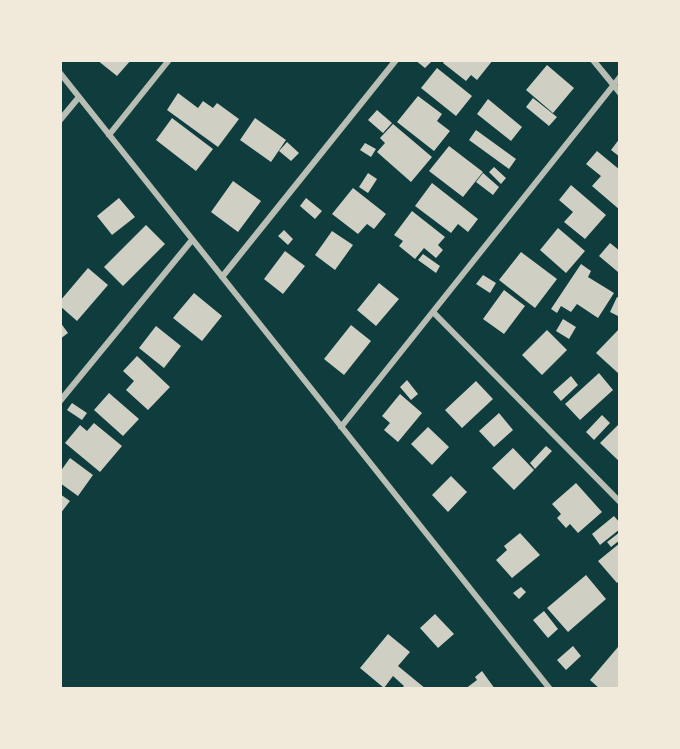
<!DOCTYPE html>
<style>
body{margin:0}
#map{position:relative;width:680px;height:749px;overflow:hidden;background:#0f3d3e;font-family:"Alegreya Sans",sans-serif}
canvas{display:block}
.frame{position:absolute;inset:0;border:62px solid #f1e9da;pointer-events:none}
</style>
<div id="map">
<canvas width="680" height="749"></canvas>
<div class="frame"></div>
</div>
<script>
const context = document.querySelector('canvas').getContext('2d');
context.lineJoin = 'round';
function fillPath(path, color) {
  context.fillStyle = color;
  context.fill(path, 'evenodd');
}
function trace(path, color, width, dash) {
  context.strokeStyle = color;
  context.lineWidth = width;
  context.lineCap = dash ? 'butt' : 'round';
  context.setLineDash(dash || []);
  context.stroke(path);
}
const building = new Path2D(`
 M97 60H131L117 76Z
 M415 60H429L431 62 425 68Z
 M445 60H493L477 80 471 75 466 81 443 63Z
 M547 65 574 88 553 113 526 90Z
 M437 68 472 96 456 116 421 88Z
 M178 93 198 108 203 101 213 108 217 103 239 119 218 147 167 110Z
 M418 96 442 114 437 121 450 131 434 151 397 122Z
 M533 98 557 117 549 126 526 107Z
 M488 99 522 127 511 141 477 114Z
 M377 110 392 123 383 133 368 120Z
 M172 118 213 149 196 171 156 140Z
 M255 118 286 140 271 162 240 140Z
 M393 124 432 157 411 182 377 152 385 143 380 138Z
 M476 130 516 159 509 169 469 140Z
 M620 138V157L611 150Z
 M287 142 299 153 291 161 279 151Z
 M365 143 376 149 371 157 360 150Z
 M449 146 483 172 463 197 429 171Z
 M597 151 620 170V210L592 186 601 176 586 164Z
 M494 167 506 178 501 184 489 172Z
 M368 173 377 179 368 193 359 187Z
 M483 173 499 187 493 195 476 182Z
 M233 181 261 201 238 232 211 212Z
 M432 183 478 219 468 232 458 224 451 233 415 206Z
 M571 185 606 215 585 239 564 222 573 212 559 200Z
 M353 188 386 214 374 229 367 224 358 234 332 214Z
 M119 198 135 217 112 235 97 216Z
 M306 198 322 211 315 219 300 206Z
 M412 211 445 237 438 245 443 250 436 258 424 248 415 259 399 246 403 241 394 235Z
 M146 225 165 244 123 286 104 267Z
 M558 228 585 251 566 273 540 250Z
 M284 230 293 239 288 245 278 236Z
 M332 231 353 245 335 270 315 255Z
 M610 243 620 251 618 272 599 256Z
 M285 251 305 266 283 294 264 279Z
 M521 252 557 279 535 308 499 280Z
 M423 254 440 266 436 273 418 260Z
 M581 264 591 271 588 277 614 293 598 318 577 304 571 312 561 306 557 313 551 309Z
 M88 268 108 285 77 321 60 306V301Z
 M483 275 496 283 490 293 476 284Z
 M379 283 399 299 376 326 357 310Z
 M504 290 525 306 504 334 483 319Z
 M194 293 222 316 202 341 173 318Z
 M617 297 620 298V317L610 312Z
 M563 319 576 327 569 339 556 331Z
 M60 322 68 333 60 339Z
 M351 325 371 341 344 375 324 359Z
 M156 326 181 346 164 368 139 348Z
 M620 328V372L618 373 596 353Z
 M547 330 567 350 542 375 522 355Z
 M137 356 170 387 148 410 126 390 134 381 123 371Z
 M599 373 613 390 580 420 565 404Z
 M571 376 578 385 561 401 553 392Z
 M407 380 418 394 411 400 400 387Z
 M476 381 493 399 462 428 445 410Z
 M109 393 139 419 123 436 94 410Z
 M400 394 422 413 398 442 384 430 390 423 382 416Z
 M72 403 87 413 82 420 67 410Z
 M499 413 513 430 494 447 479 431Z
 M602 415 610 423 594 440 586 432Z
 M94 423 122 446 100 472 65 443 80 425 87 431Z
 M620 423V462L600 443Z
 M428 427 449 447 432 465 411 444Z
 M546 446 552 451 535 469 530 463Z
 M513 448 534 470 514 490 492 468Z
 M70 458 93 475 78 496 60 483V472Z
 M451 476 467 492 448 512 432 495Z
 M576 483 602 512 578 533 570 524 566 528 557 518 561 514 552 504Z
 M60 494 70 501 60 514Z
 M614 516 620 523V529L600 545 592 534Z
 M620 532V540L611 547 607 542Z
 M520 533 540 555 512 578 496 560 507 550 504 546Z
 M620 543V580L617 583 598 561Z
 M586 575 606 599 568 632 547 608Z
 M521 587 526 592 519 599 513 593Z
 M544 611 558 629 548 638 533 620Z
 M435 614 454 634 438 648 420 628Z
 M388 634 410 652 398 666 426 689H401L404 686 393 676 384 688 360 668Z
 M573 646 581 656 566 670 557 660Z
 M618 647 620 650V689H600L590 680Z
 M482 671 495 689H465L477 680 475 677Z`);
const minor = new Path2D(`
 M593 60 620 93
 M60 73 550 689
 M60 120 79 97
 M109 135 169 60
 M222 277 396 60
 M433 312 620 502
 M60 401 192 240
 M341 427 620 77`);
fillPath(building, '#cfcfc3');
trace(minor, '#b8beb3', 6);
</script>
